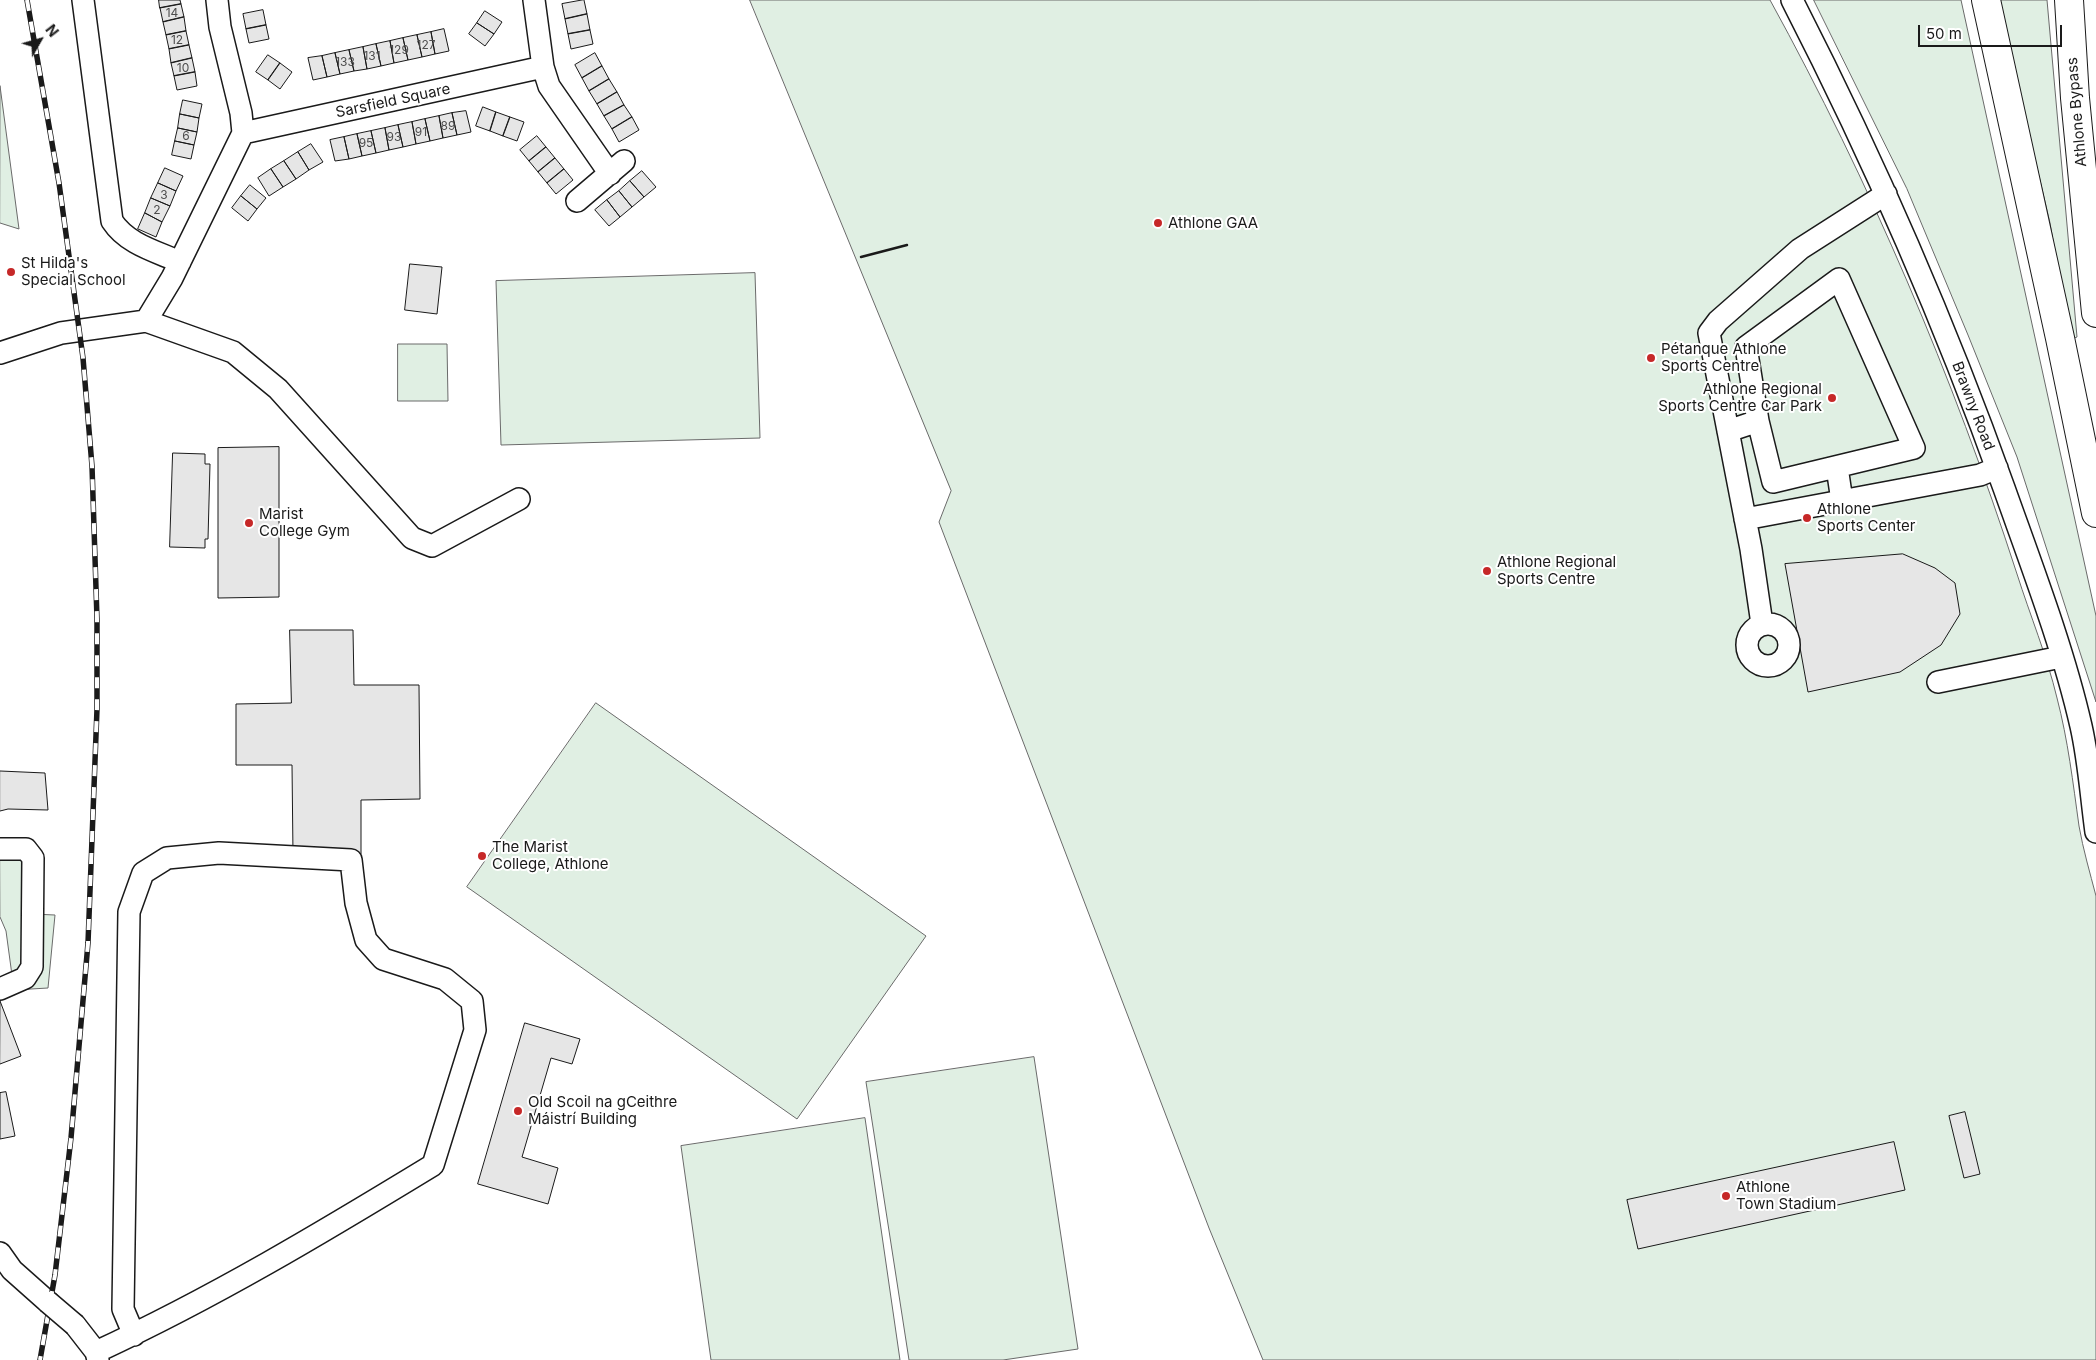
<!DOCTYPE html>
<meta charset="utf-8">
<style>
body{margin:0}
#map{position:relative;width:2096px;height:1360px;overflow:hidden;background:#fff;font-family:Inter,sans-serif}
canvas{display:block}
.north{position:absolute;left:15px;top:15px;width:50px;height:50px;-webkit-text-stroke:4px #fff;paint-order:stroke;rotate:52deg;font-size:14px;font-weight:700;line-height:20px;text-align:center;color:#1a1a1a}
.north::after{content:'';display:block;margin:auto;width:18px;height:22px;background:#1a1a1a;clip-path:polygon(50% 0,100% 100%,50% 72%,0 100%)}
.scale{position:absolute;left:1918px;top:25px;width:144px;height:22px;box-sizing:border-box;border:2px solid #1a1a1a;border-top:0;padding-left:6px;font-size:15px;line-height:18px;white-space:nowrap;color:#1a1a1a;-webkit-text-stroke:4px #fff;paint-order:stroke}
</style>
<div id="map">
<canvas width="2096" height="1360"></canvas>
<div class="north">N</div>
<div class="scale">50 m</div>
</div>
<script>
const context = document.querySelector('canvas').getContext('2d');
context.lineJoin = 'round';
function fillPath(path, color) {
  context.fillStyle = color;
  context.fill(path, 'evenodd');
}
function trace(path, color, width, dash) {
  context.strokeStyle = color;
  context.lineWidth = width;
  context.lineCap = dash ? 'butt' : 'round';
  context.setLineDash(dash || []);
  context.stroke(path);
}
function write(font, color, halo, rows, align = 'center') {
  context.font = font + ' Inter,sans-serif';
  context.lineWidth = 4;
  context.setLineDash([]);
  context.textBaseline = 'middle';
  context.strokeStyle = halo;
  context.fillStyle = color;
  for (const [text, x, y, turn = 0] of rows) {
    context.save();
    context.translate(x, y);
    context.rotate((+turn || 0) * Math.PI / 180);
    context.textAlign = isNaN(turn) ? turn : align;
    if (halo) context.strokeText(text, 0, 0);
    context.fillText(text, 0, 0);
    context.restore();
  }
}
const green = new Path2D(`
 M750 0H1770C1870 182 1953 376 2017 574 2030 615 2047 656 2057 698 2068 740 2073 783 2079 826 2083 849 2090 873 2096 896V1360H1263L1209 1228 939 522 951 491Z
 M1814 0H1961L2096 616V702L2017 457 1968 335 1907 189Z
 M1998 0H2047L2077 337 2072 339 2069 333 2050 223Z
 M0 86 19 229 0 223Z
 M755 273 760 438 501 445 496 281Z
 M398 344H447L448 401H398Z
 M596 703 926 936 797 1119 467 887Z
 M0 849H26L32 914 55 915 48 988 14 990 6 931 0 917Z
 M1034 1057 1078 1349 1003 1360H909L866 1082Z
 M865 1118 900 1360H711L681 1146Z`);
const building = new Path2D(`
 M159 0H180L181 4 160 8Z
 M584 0 587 14 565 19 562 4Z
 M181 4 184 17 163 22 160 8Z
 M263 10 266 25 246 29 243 14Z
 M485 11 502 22 494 34 477 23Z
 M587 14 590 30 568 34 565 19Z
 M184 17 186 31 166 35 163 22Z
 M477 23 494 34 485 46 469 34Z
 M266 25 269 39 249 43 246 29Z
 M444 29 449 51 435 54 431 32Z
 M590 30 593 44 571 49 568 34Z
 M186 31 189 45 169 49 166 35Z
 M431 32 435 54 422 57 417 35Z
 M417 35 422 57 408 60 403 38Z
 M403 38 408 60 394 63 390 41Z
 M390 41 394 63 381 66 376 44Z
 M376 44 381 66 367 69 363 47Z
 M189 45 192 58 171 63 169 49Z
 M363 47 367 69 354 71 349 50Z
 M349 50 354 71 340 74 335 53Z
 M335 53 340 74 327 77 322 56Z
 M595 53 602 66 582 78 575 65Z
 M268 55 280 63 268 80 256 72Z
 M322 56 327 77 313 80 308 58Z
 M192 58 195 72 174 76 171 63Z
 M280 63 292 72 280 89 268 80Z
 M602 66 609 79 589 91 582 78Z
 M195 72 197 86 177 90 174 76Z
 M609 79 617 92 597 104 589 91Z
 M617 92 624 105 604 116 597 104Z
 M183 100 202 104 199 118 180 114Z
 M624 105 632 117 612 129 604 116Z
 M483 107 496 112 490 131 476 126Z
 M466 111 471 132 457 135 452 113Z
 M496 112 510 117 503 136 490 131Z
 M452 113 457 135 443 138 439 116Z
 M180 114 199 118 197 132 178 128Z
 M439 116 443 138 430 141 425 119Z
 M510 117 524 122 517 141 503 136Z
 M632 117 639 130 619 142 612 129Z
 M425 119 430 141 416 144 412 122Z
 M412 122 416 144 403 147 398 125Z
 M398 125 403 147 389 150 385 128Z
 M178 128 197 132 194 145 175 141Z
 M385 128 389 150 376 153 371 131Z
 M371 131 376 153 362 156 357 134Z
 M357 134 362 156 349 159 344 137Z
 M537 136 546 147 529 161 520 150Z
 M344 137 349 159 335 161 330 140Z
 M175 141 194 145 191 159 172 155Z
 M311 144 323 162 309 170 298 152Z
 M546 147 555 158 538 172 529 161Z
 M298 152 309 170 296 179 284 161Z
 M555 158 564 169 547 183 538 172Z
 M284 161 296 179 283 187 271 169Z
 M165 168 183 176 176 191 158 183Z
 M271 169 283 187 269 196 258 178Z
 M564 169 573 180 556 194 547 183Z
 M642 171 656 187 644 197 630 181Z
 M630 181 644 197 632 207 619 191Z
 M158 183 176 191 170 206 151 198Z
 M250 185 266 198 257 209 241 196Z
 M619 191 632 207 620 217 607 200Z
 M241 196 257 209 248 221 232 208Z
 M151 198 170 206 162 222 145 213Z
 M607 200 620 217 609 226 595 210Z
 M145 213 162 222 156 237 138 229Z
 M410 264 442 267 437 314 405 310Z
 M279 447V597L218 598V448Z
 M173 453 205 454V464H210L208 539H205V548L170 547Z
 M1903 554 1935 568 1955 583 1960 614 1941 645 1900 672 1808 692 1785 564Z
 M290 630H353L354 685H419L420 799 361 800V854L293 855 292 765H236V704L291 703Z
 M0 771 45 773 48 810 8 809 0 811Z
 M0 1001 21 1056 0 1064Z
 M525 1023 580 1039 572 1064 551 1058 522 1157 558 1168 548 1204 478 1184Z
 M6 1092 15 1136 0 1139V1093Z
 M1965 1112 1980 1174 1964 1178 1949 1116Z
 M1894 1142 1905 1190 1638 1249 1627 1200Z`);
const minor = new Path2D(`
 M83 0 112 221C127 244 155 251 180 262
 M534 0 543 67 549 86 610 174
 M1792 0C1873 158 1944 320 2004 488 2031 564 2063 647 2081 726 2089 761 2091 796 2096 832
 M243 133 543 67
 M577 201 624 161
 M146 321 172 278 243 133 241 113 220 27 217 0
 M0 353 61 333 146 321 233 352 278 389 412 538 432 546 519 499
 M1728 431 1758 421 1746 347 1839 279 1914 448 1773 482 1758 421
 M1837 467 1842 501
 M1745 519 1980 475 1997 468
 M1762 624 1751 549 1709 333 1718 321 1800 249 1886 194
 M1747 645a21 21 0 1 1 42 0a21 21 0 1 1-42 0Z
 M1938 682 2061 657
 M0 849H26L33 858 32 967 25 978 0 989
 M0 1253 12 1270 48 1302
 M75 1325 96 1352 98 1360
 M96 1352C213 1298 323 1232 433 1165L475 1030 472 1001 445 979 383 959 366 940 356 903 351 860 219 853 167 858 143 873 129 912 123 1309 134 1335`);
const highway = new Path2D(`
 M1986 0 2060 338 2096 513
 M2069 0 2075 98 2096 313`);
const rail = new Path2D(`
 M27 0 59 183 83 358 92 466 97 619V709L88 943 71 1138 55 1275 40 1360`);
const minorBridge = new Path2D(`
 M48 1302 75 1325`);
const wall = new Path2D(`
 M861 257 907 245`);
const markers = [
 [1158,223,5,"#c62828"],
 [11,272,5,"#c62828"],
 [1651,358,5,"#c62828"],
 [1832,398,5,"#c62828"],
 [1807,518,5,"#c62828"],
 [249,523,5,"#c62828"],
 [1487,571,5,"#c62828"],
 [482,856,5,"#c62828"],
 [518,1111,5,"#c62828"],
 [1726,1196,5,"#c62828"]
];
const numberNames = [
 ["14",172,13],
 ["12",177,40],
 ["127",426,45],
 ["129",399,50],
 ["131",372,56],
 ["133",345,62],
 ["10",183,68],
 ["89",448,126],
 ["91",421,132],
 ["6",186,136],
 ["93",394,137],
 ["95",366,143],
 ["3",164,195],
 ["2",157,210]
];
const streetNames = [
 ["Sarsfield Square",393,101,-12],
 ["Athlone Bypass",2077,112,-95],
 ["Brawny Road",1973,406,69]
];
const poiNames = [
 ["Athlone GAA",1168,223],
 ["St Hilda's",21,263],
 ["Special School",21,280],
 ["Pétanque Athlone",1661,349],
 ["Sports Centre",1661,366],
 ["Athlone Regional",1822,389,"right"],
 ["Sports Centre Car Park",1822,406,"right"],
 ["Athlone",1817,509],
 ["Sports Center",1817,526],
 ["Marist",259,514],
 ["College Gym",259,531],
 ["Athlone Regional",1497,562],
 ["Sports Centre",1497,579],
 ["The Marist",492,847],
 ["College, Athlone",492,864],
 ["Old Scoil na gCeithre",528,1102],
 ["Máistrí Building",528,1119],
 ["Athlone",1736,1187],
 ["Town Stadium",1736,1204]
];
fillPath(green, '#e0efe3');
trace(green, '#6a6a6a', 1);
fillPath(building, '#e6e6e6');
trace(building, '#1a1a1a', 1);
trace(minor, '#1a1a1a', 24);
trace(highway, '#1a1a1a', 30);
trace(minor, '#fff', 21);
trace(highway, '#fff', 28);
trace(rail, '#1a1a1a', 5.5);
trace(rail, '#fff', 4, [11]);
trace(minorBridge, '#1a1a1a', 24, []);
trace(minorBridge, '#fff', 21);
trace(wall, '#1a1a1a', 2.5);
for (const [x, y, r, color] of markers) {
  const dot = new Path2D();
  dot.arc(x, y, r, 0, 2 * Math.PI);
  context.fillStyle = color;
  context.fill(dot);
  trace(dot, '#fff', 2);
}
write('12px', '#4d4d4d', null, numberNames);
write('15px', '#1a1a1a', '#fff', streetNames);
write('15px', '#1a1a1a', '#fff', poiNames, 'left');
</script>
